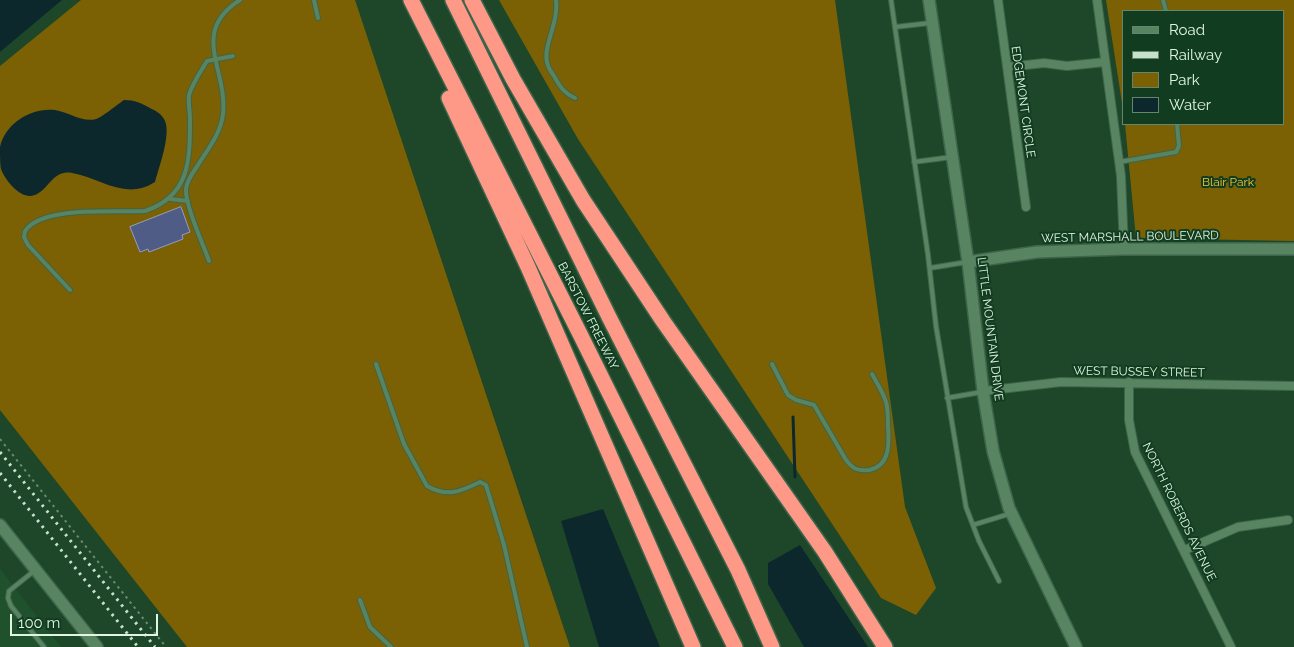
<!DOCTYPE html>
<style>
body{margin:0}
#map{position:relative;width:1294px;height:647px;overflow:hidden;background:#1e4729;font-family:Raleway,sans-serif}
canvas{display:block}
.legend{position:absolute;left:1122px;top:10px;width:162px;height:115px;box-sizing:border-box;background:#123c1f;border:1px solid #64866d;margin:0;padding:6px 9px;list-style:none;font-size:15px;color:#def5e2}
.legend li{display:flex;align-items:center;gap:10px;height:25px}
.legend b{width:25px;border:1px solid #64866d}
.scale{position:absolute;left:10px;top:614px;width:148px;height:22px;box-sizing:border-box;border:2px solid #def5e2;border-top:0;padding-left:6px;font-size:15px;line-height:18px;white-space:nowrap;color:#def5e2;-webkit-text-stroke:4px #123c1f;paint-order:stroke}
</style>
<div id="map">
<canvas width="1294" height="647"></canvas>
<ul class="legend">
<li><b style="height:6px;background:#598462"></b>Road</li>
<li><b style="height:6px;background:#c8e1cd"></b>Railway</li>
<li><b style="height:14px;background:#7b6104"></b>Park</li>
<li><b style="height:14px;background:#0d282c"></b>Water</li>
</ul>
<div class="scale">100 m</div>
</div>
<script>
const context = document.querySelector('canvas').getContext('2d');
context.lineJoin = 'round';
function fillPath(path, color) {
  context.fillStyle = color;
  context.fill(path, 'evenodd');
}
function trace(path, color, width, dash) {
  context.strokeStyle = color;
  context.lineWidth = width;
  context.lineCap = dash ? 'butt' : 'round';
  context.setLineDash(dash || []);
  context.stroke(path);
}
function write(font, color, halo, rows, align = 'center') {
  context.font = font + ' Raleway,sans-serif';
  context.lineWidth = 4;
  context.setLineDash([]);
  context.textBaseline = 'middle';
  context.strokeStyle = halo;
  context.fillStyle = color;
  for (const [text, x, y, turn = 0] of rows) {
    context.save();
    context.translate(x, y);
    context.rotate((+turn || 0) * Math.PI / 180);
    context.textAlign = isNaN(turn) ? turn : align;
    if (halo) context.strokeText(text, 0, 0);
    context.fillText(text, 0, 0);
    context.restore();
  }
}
const built = new Path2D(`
 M0 569 61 647H0Z`);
const green = new Path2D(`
 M81 0H355L570 647H187L0 410V66Z
 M499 0H835L905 507 936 588 916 615 881 598 578 139Z
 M1106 0H1294V241L1136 238 1125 124H1283V11H1123V109Z`);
const water = new Path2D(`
 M0 0H62L0 52Z
 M124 100C135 100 141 103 150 108 156 111 162 114 165 121 171 135 159 167 155 182 125 201 101 178 72 173 51 169 48 194 31 196 19 197 5 180 1 169 0 165 0 152 0 147 5 123 32 107 55 110 68 112 83 123 96 119 101 118 118 104 124 100Z
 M603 509 660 647H599L561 521Z
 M800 545 868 647H804L768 584V563Z`);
const stream = new Path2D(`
 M793 417 795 477`);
const building = new Path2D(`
 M181 207 190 232 182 235 183 239 149 252 148 249 140 252 130 227Z`);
const path = new Path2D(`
 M0 439 166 647`);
const lane = new Path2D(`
 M314 0 318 18
 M556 0C559 22 543 46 547 62 548 67 551 72 554 76 560 87 564 93 575 98
 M891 0 928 255 936 326 966 507 979 541 999 581
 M1163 0 1166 11
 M895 27 930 23
 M914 162 952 157
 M1119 162 1176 152 1179 146 1177 124
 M170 199 188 201
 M209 261C203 244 185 205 186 189 187 180 193 172 198 165 208 149 221 133 223 114 228 70 189 32 240 0
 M930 268 967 262
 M70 290 28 245 24 237 25 231C43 205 116 213 145 211 190 196 190 160 190 119 190 111 188 103 189 95 192 84 201 71 207 61L233 56
 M376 364 404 444 427 486C448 498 461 491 480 482L486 485 504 545 527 647
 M772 364 788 395 796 400 814 405 846 460C853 469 857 471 869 470 891 466 889 442 888 425 888 417 888 409 886 402 883 392 877 383 872 374
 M947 398 982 392
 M973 525 1009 514
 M34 571 9 591 8 598 11 606 44 647
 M360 600 370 627 391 647`);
const street = new Path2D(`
 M998 0 1026 207
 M1097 0 1121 176 1124 249
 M1008 67 1044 63 1067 66 1105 62
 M1129 382V420L1135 452 1231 647
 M983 391 1061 382 1294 386
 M1185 550 1238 527 1288 520`);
const secondary = new Path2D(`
 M929 0 968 262 983 391 993 451 1009 508 1076 647
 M968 262 1037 252 1124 249H1294
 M0 525 97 647`);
const highway = new Path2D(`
 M411 0 580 334 735 647
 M453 0 609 317 738 570 772 647
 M472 0 513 79 583 200 663 321 825 552 885 647
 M449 98 528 267 693 647`);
const rail = new Path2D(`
 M0 452 155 647
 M0 473 138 647`);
const streetNames = [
 ["EDGEMONT CIRCLE",1023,102,82],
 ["WEST MARSHALL BOULEVARD",1130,237,-1],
 ["BARSTOW FREEWAY",588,316,63],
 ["LITTLE MOUNTAIN DRIVE",990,329,83],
 ["WEST BUSSEY STREET",1139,372,1],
 ["NORTH ROBERDS AVENUE",1179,512,64]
];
const parkNames = [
 ["Blair Park",1228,182]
];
fillPath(built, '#1f512d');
fillPath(green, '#7b6104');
fillPath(water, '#0d282c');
trace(stream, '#0d282c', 3);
fillPath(building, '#4f5c86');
trace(building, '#8e9dcb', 1);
trace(lane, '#3e654b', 6);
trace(street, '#3e654b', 10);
trace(secondary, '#3e654b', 14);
trace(highway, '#3e654b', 18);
trace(path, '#698b71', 2, [2.5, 4]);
trace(lane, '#598462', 4);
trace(street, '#598462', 8);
trace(secondary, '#598462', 11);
trace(highway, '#fe9988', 15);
trace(rail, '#c8e1cd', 3, [2.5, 5]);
write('12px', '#def5e2', '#123c1f', streetNames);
write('12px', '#f2c639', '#123c1f', parkNames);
</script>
